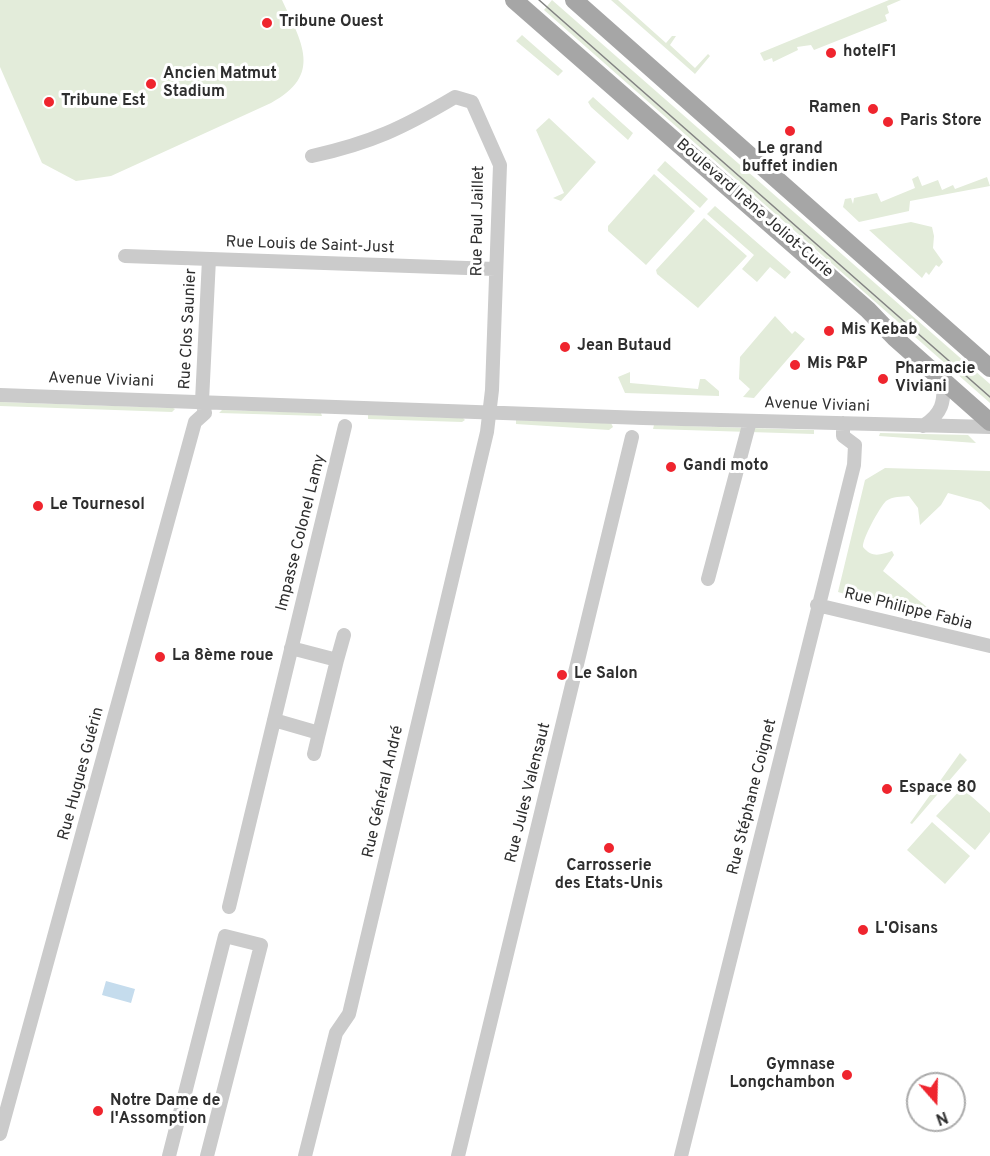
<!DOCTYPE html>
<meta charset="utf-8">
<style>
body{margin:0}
#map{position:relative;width:990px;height:1156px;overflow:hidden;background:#fff;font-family:Overpass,sans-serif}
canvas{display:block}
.north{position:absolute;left:906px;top:1072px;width:60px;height:60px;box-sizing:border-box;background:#fff;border:2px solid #ababab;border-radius:50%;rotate:160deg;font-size:16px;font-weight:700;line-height:24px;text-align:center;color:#2e2e2e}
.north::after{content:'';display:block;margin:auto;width:21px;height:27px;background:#ef252e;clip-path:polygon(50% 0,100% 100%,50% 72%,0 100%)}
</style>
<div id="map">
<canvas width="990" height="1156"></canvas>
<div class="north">N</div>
</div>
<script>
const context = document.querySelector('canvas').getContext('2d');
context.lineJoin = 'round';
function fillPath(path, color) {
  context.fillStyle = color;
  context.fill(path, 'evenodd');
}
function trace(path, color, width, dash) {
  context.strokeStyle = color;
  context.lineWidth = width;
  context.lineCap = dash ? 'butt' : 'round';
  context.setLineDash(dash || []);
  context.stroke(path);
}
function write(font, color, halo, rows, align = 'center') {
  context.font = font + ' Overpass,sans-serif';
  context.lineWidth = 6;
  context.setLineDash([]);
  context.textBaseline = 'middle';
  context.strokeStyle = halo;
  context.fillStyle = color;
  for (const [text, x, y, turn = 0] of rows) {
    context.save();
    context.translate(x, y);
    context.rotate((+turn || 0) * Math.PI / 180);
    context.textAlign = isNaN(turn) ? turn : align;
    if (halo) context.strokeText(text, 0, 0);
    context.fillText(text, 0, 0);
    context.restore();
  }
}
const green = new Path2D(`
 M0 0H282C302 43 323 75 271 103L111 176 76 181 42 163 0 67Z
 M552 0 990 384V403L544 10Z
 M611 0H618L666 43 672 36H676L670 45 695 68 708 54 710 56 695 74Z
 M889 0H901L887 6 889 13 885 15 887 21 814 50 811 45 797 47 798 50 773 62 772 58 764 61 760 53Z
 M522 35 563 71 558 76 516 41Z
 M593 97 633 133 628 140 591 107 588 102Z
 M549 118 596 162 561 201 553 198 564 193 536 130Z
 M665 161 708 199 700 208 657 170Z
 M654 174 695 211 646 265 608 231V226Z
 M918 176 922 186 938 180 942 190 953 185 955 189 987 177 990 186 910 201 909 211 859 222 843 207 845 199 851 198 853 204 854 198 877 193 881 202 915 188 912 179Z
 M715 206 791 272 785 279 770 267 757 282 742 269 754 255 707 214Z
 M704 218 747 256 698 308 657 274 656 270Z
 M911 222 932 227 934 236 933 248 943 262 939 267 936 265 929 275 926 272 922 278 869 230Z
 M775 316 792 334 795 331 805 339 754 398 743 397 750 389 739 379 740 357Z
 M630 372V383L698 389 700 379H705L719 391V396L625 393 618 377Z
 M0 402 173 408 175 409 172 412 0 406Z
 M222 410 321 413 322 416 219 413Z
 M368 415 463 418 465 420 462 422 368 419Z
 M516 420 611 423 613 427 609 430 516 424Z
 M654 425 814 430V434L653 429Z
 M880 433 968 435 976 443 879 436Z
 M885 468 990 471V510L981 502 948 493 941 505 920 525 918 508 909 496C901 497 893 496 886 501 880 507 862 539 863 547 872 558 880 555 892 551L894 555 883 571 945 622 838 592 865 480Z
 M960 753 967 760 912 824 910 823Z
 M962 788 990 813V832L975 850 936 816Z
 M932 822 970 856 945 884 907 850Z`);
const water = new Path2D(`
 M106 981 135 989 131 1003 102 995Z`);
const minor = new Path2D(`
 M125 256 495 269
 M0 395 643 418 990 427
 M195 422 205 413 202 401 209 259
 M843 423V436L855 445
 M923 426C942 414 945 402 943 380
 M708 579 750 421
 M817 605 990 646
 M337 660 344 635
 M274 720 319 733 337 660 291 648
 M314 754 319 733
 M229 907 345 426
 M0 1134 195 422
 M169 1156 225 936 261 945 207 1156
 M305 1156 336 1033 349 1014 487 432 492 390 500 165 472 102 455 97C403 128 371 143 312 156
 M458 1156 632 437
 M681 1156 854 465 855 445`);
const major = new Path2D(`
 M514 0 868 310 895 338 990 422
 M574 0 990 368`);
const tram = new Path2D(`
 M539 0 990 397`);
const markers = [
 [267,23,6,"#ef252e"],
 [831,53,6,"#ef252e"],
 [151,84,6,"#ef252e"],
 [49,102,6,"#ef252e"],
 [873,109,6,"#ef252e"],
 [888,122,6,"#ef252e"],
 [790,131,6,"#ef252e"],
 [829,331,6,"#ef252e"],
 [565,347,6,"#ef252e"],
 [795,365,6,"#ef252e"],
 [883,379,6,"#ef252e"],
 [671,467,6,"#ef252e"],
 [38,506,6,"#ef252e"],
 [160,657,6,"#ef252e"],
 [562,675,6,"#ef252e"],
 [887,789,6,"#ef252e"],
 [609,848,6,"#ef252e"],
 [863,930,6,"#ef252e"],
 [847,1075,6,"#ef252e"],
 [98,1111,6,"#ef252e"]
];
const poiNames = [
 ["Tribune Ouest",279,23],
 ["hotelF1",843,53],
 ["Ancien Matmut",163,75],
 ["Stadium",163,93],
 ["Tribune Est",61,102],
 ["Ramen",861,109,"right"],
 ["Paris Store",900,122],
 ["Le grand",790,150,"center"],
 ["buffet indien",790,168,"center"],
 ["Mis Kebab",841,331],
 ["Jean Butaud",577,347],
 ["Mis P&P",807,365],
 ["Pharmacie",895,370],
 ["Viviani",895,388],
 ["Gandi moto",683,467],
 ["Le Tournesol",50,506],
 ["La 8ème roue",172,657],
 ["Le Salon",574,675],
 ["Espace 80",899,789],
 ["Carrosserie",609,867,"center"],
 ["des Etats-Unis",609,885,"center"],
 ["L'Oisans",875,930],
 ["Gymnase",835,1066,"right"],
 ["Longchambon",835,1084,"right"],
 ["Notre Dame de",110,1102],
 ["l'Assomption",110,1120]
];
const streetNames = [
 ["Boulevard Irène Joliot-Curie",754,209,41],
 ["Rue Paul Jaillet",479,221,-89],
 ["Rue Louis de Saint-Just",310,246,2],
 ["Rue Clos Saunier",189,329,-87],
 ["Avenue Viviani",101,381,2],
 ["Avenue Viviani",817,406,2],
 ["Impasse Colonel Lamy",302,533,-76],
 ["Rue Philippe Fabia",908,610,14],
 ["Rue Hugues Guérin",82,774,-75],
 ["Rue Général André",384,792,-77],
 ["Rue Jules Valensaut",529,793,-76],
 ["Rue Stéphane Coignet",753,797,-76]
];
fillPath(green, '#e3ecda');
fillPath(water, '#c5dced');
trace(minor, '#cbcbcb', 14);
trace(major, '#a6a6a6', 18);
trace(tram, '#838383', 1.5);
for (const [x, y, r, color] of markers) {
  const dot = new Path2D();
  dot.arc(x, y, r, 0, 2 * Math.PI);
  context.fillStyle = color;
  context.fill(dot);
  trace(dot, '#fff', 2);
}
write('bold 16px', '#2e2e2e', '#fff', poiNames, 'left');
write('16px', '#2e2e2e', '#fff', streetNames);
</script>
